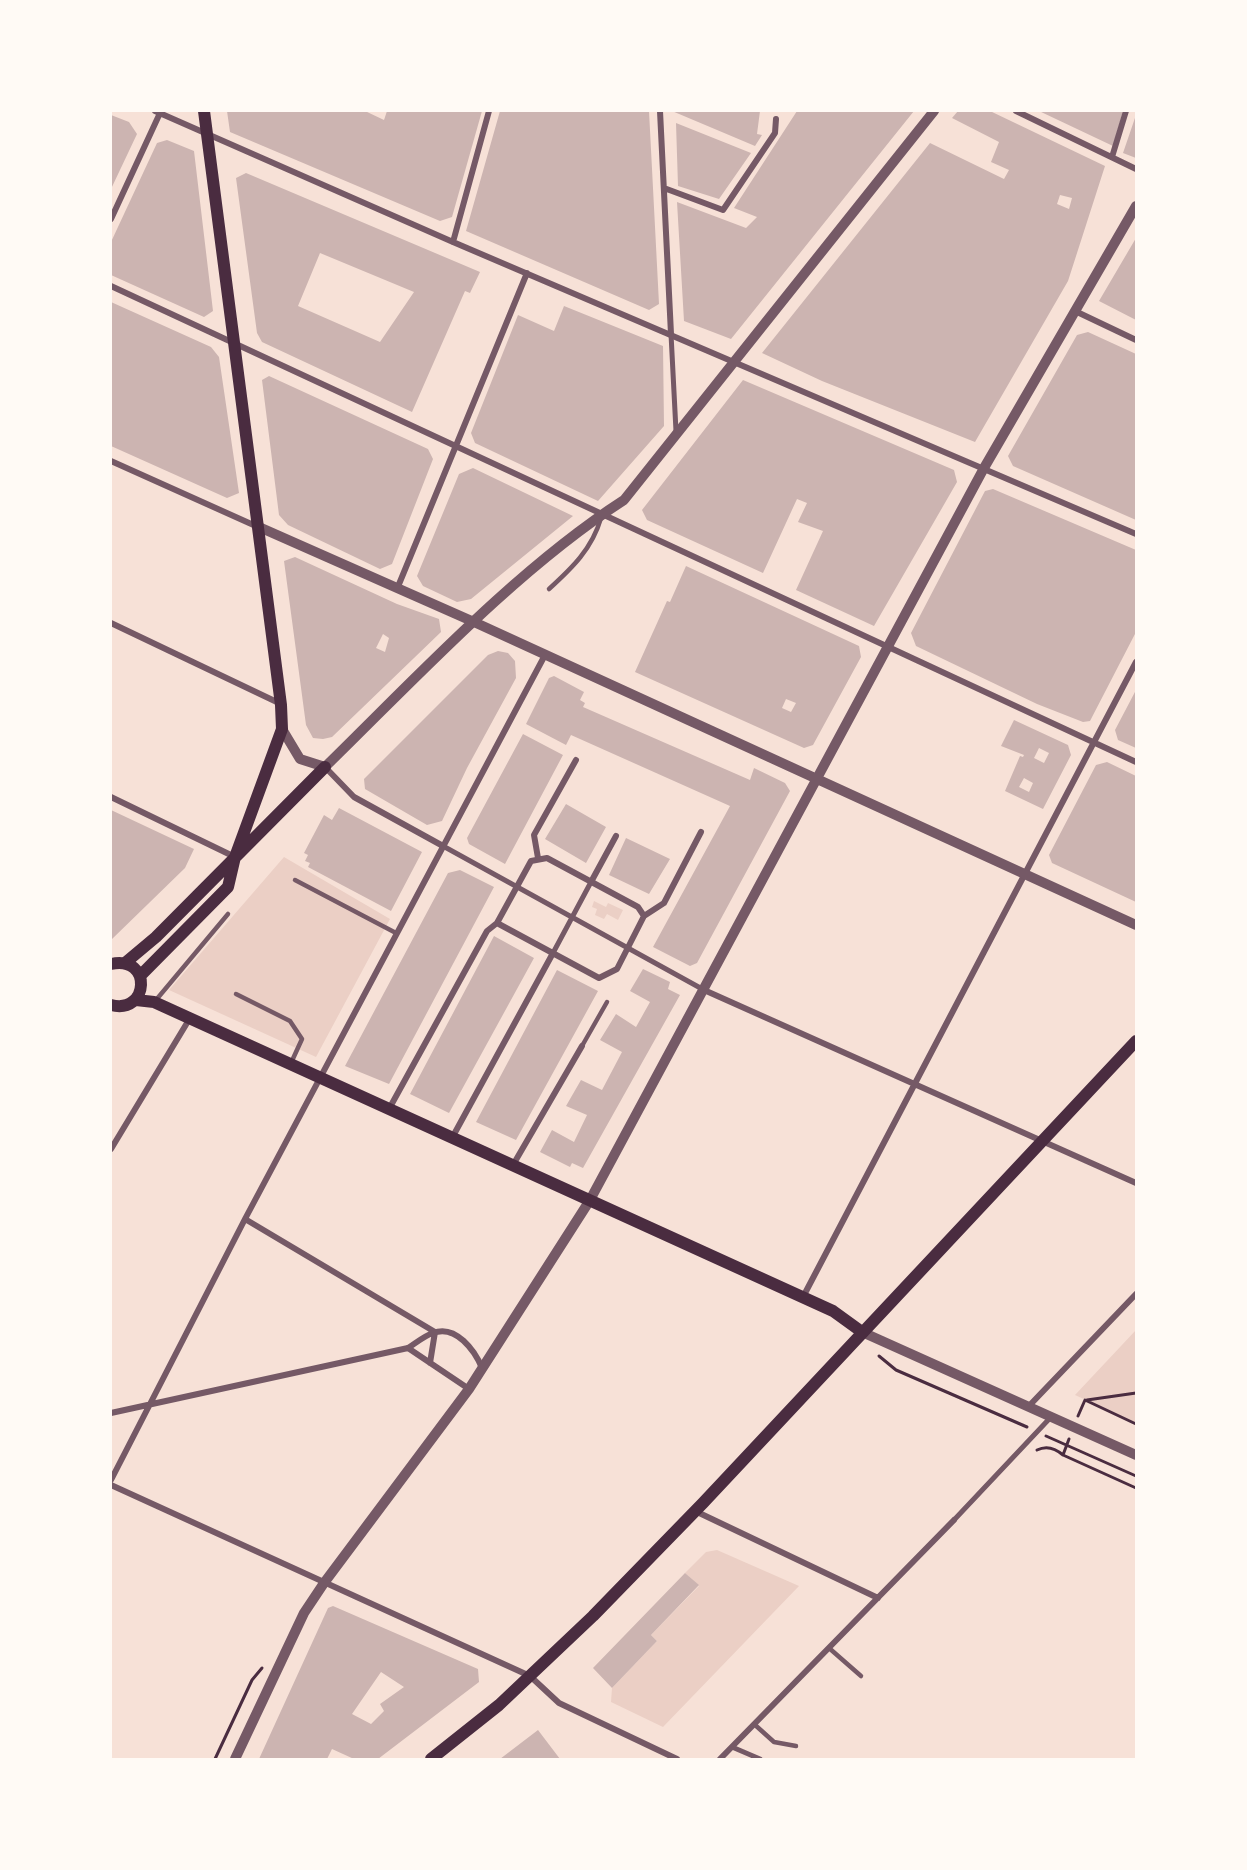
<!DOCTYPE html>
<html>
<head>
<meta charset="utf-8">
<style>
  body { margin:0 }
  #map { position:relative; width:1247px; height:1870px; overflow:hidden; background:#f7e1d7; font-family:"Public Sans",sans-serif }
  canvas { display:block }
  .frame { position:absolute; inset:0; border:112px solid #fffaf5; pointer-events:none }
</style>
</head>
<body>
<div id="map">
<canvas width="1247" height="1870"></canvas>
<div class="frame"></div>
</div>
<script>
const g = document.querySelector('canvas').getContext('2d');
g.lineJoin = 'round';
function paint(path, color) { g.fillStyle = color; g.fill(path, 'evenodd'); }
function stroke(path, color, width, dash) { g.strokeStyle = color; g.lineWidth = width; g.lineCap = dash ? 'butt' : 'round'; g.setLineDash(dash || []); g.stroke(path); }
paint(new Path2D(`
  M 284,857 L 390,919 L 316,1057 L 169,990 Z
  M 594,901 L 606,907 L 608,903 L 623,910 L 618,920 L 607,914 L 604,919 L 595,915 L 597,909 L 592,907 Z
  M 1136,1330 L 1136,1423 L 1075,1395 Z
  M 717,1550 L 799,1586 L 663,1727 L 611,1702 L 612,1688 L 657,1641 L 651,1635 L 699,1586 L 685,1573 L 706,1552 Z`), '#ebcfc5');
paint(new Path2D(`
  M 227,111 L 365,111 L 384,120 L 387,111 L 482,111 L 452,217 L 440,221 L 230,132 Z
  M 500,111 L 649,111 L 659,304 L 649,310 L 466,231 Z
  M 672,111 L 760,111 L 757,134 L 762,135 L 755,146 Z
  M 797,111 L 914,111 L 731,339 L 684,321 L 677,202 L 746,228 L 757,217 L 734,208 Z
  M 958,111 L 990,111 L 1105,166 L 1068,281 L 975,442 L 822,381 L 762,353 L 930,143 L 1004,179 L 1009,170 L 991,162 L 999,142 L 952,118 ZM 1060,195 L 1072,198 L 1069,209 L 1057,204 Z
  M 1039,111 L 1123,111 L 1113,146 Z
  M 111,115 L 129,122 L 137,134 L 111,189 Z
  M 1136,115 L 1136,158 L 1123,153 Z
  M 676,123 L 751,153 L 719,199 L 678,186 Z
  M 167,140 L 194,151 L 213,311 L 204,317 L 111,275 L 111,242 L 157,143 Z
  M 246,173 L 480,272 L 470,293 L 465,291 L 412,412 L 262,342 L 257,333 L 236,178 ZM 320,253 L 414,292 L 380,342 L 298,306 Z
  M 1136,238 L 1136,320 L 1099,301 Z
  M 111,302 L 211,347 L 219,357 L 239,493 L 227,498 L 111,446 Z
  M 564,306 L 663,346 L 664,426 L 598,501 L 475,443 L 471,433 L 518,315 L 554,331 Z
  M 1088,332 L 1136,354 L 1136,520 L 1013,466 L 1008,456 L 1077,335 Z
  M 269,376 L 428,449 L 433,459 L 392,564 L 380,569 L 288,525 L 279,515 L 262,380 Z
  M 743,380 L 954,470 L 957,482 L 874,626 L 796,590 L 823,531 L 798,522 L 807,503 L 797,499 L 763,573 L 647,520 L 642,510 Z
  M 473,468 L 573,516 L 471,599 L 457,602 L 423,586 L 417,576 L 459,474 Z
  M 993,489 L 1136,550 L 1136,632 L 1090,721 L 1083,722 L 1037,704 L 916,646 L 911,633 L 985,491 Z
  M 295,557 L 397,604 L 439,619 L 441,632 L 332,737 L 323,739 L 313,738 L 306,725 L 284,561 ZM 383,634 L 389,638 L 385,652 L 376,648 Z
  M 686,566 L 859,646 L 861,657 L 813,745 L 804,748 L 635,672 L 667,601 L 670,602 ZM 786,699 L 796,703 L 791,712 L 782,708 Z
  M 498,651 L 508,653 L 515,661 L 516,678 L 467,768 L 442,821 L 427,825 L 365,789 L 364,779 L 488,655 Z
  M 554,676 L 584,692 L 580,700 L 585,703 L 583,707 L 750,780 L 754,768 L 785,783 L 790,791 L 697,963 L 690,966 L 653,947 L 730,806 L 571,735 L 566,745 L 526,724 L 549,678 Z
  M 1136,690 L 1136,748 L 1118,740 L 1115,730 Z
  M 1014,720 L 1068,745 L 1071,755 L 1043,809 L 1005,791 L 1020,756 L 1023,757 L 1024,755 L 1001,746 ZM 1039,748 L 1049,753 L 1044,763 L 1034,758 ZM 1024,778 L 1033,783 L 1029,792 L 1019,787 Z
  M 523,734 L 563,755 L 505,864 L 469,844 L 467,838 Z
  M 1107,762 L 1136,776 L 1136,902 L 1052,863 L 1049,855 L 1096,765 Z
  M 566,804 L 606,827 L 586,863 L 545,839 Z
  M 339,808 L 422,852 L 391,911 L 308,867 L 310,863 L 305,861 L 308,855 L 304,853 L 324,815 L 332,820 Z
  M 111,810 L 194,849 L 185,868 L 111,940 Z
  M 626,838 L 670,859 L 649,894 L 609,875 Z
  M 460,870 L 494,887 L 389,1084 L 345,1066 L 448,873 Z
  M 494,936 L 534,958 L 449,1113 L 410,1094 Z
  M 643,969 L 670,982 L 668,989 L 680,995 L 583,1168 L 572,1163 L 570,1167 L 540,1152 L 552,1130 L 574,1142 L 587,1115 L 566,1106 L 581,1080 L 602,1090 L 622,1052 L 600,1040 L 616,1014 L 636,1027 L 650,1002 L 630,991 Z
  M 557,970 L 598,991 L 516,1140 L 476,1122 Z
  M 685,1573 L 699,1585 L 651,1635 L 657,1641 L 612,1688 L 593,1668 Z
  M 333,1606 L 478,1669 L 479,1682 L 378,1759 L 354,1759 L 332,1749 L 327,1759 L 259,1759 L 328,1608 ZM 381,1672 L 404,1687 L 380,1704 L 384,1711 L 371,1724 L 352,1714 Z
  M 538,1730 L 560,1759 L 500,1759 Z`), '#ccb4b1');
stroke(new Path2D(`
  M 879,1356 L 896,1370 L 1027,1427
  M 1087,1400 L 1136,1393
  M 1078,1416 L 1085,1400 L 1136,1424
  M 1046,1436 L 1136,1476
  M 1037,1450 C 1047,1445 1055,1448 1063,1455 L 1136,1488
  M 1063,1455 L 1069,1439
  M 215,1759 L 252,1680 L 262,1668`), '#4a2c40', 3);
stroke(new Path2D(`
  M 549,589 C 572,568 592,549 601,518
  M 295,880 L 396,933
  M 236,994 L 290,1021 L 302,1039 L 291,1063
  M 156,1000 L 228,914
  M 582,1046 L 607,1002
  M 829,1648 L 861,1676
  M 754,1724 L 774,1742 L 796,1746`), '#755966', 4.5);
stroke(new Path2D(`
  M 671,334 L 676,431
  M 443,846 L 704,990
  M 553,953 L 591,882
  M 954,1520 L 1051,1417
  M 732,1747 L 760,1759`), '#755966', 5);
stroke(new Path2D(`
  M 155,111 L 453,242 L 1136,534
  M 660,111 L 671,334
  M 1016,111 L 1136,169
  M 1112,157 L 1126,111
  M 664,188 L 723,210 L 775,133 L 776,119
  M 111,219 L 160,113
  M 453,242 L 489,111
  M 111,286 L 1136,762
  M 1075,311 L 1136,340
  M 111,461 L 258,527
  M 397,589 L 527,273
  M 111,623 L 281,704
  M 325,767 L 354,797 L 443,846
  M 111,797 L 235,857
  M 538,858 L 534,835 L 576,760
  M 591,882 L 616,836
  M 644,916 L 638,907 L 547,858 L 531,861 L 497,923 L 599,978 L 617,969 L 644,916 L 664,903 L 701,832
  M 704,990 L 1136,1183
  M 389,1109 L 487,931 L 497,923
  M 452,1138 L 553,953
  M 111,1149 L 190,1018
  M 513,1165 L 582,1046
  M 245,1219 L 435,1332 L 430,1363
  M 803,1297 L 1136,662
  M 408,1348 L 469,1389
  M 1028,1407 L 1136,1294
  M 111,1413 L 408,1348 C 416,1343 424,1336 433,1333 C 456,1324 475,1351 482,1368
  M 111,1480 L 245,1219 L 545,655
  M 111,1485 L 530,1676 L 559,1703 L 677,1759
  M 695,1511 L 878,1598
  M 720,1759 L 954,1520`), '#755966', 6);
stroke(new Path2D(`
  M 259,527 L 474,622 L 1136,925
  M 282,729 L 300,759 L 325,767 C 417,677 517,569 624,500 L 934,111
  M 862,1332 L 1136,1455
  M 235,1759 L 304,1613 L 324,1583 L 469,1389 L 590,1200 L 984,468 L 1136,206`), '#755966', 10);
stroke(new Path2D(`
  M 125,963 L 156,937 L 325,767
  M 111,964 C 153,955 149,1015 111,1005
  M 140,976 L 228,887 L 235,857 L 282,729 L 281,705 L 204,111
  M 136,1000 L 154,1002 L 833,1311 L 862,1332
  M 431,1759 L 499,1705 L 593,1616 L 703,1503 L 1136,1041`), '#4a2c40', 12);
</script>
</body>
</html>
